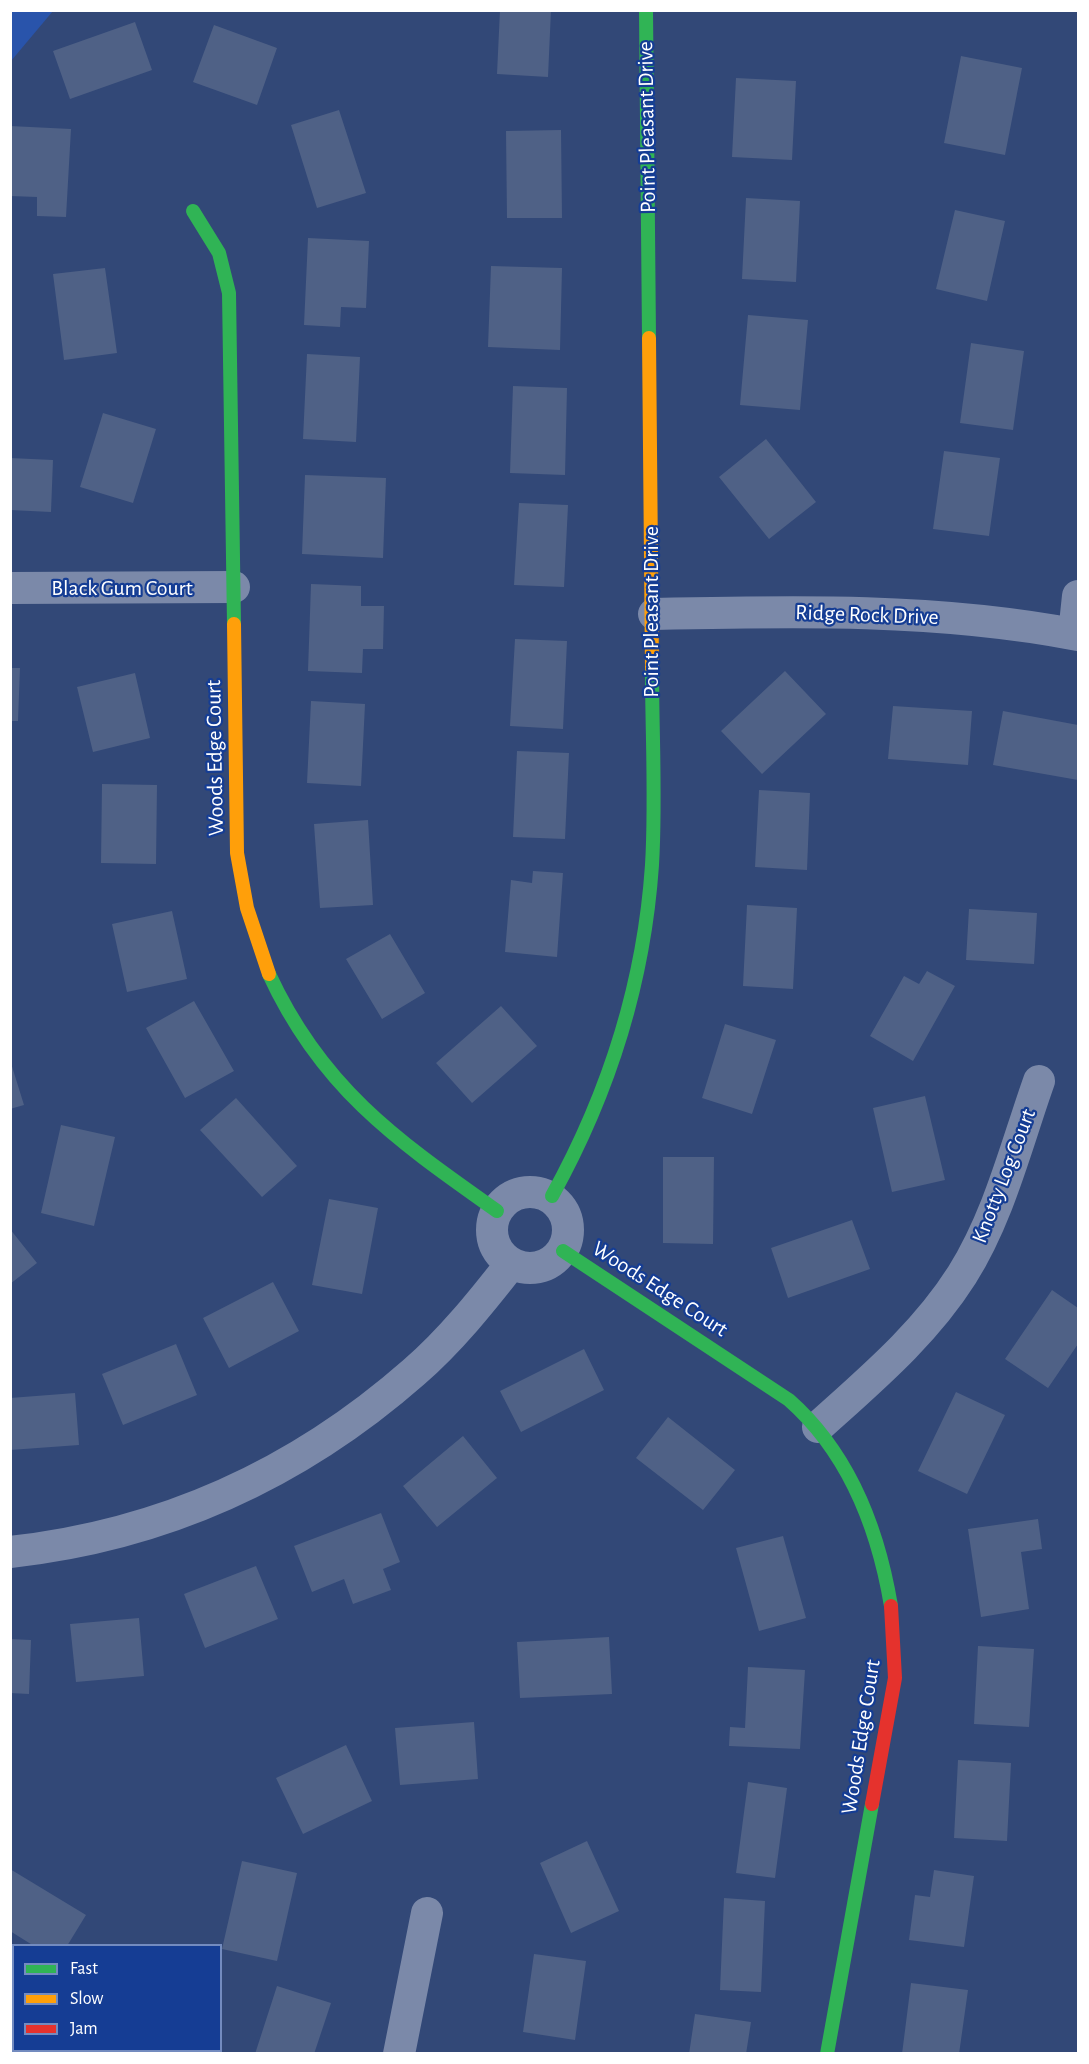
<!DOCTYPE html>
<html>
<head>
<meta charset="utf-8">
<style>
  body { margin:0 }
  #map { position:relative; width:1089px; height:2064px; overflow:hidden; background:#324877; font-family:"Alegreya Sans",sans-serif }
  canvas { display:block }
  .frame { position:absolute; inset:0; border:12px solid #fff; pointer-events:none }
  .legend { position:absolute; left:12px; top:1944px; width:210px; height:108px; box-sizing:border-box; background:#153d94; border:2px solid #738bbf; margin:0; padding:8px 10px; list-style:none; font-size:18px; color:#fff }
  .legend li { display:flex; align-items:center; gap:12px; height:30px }
  .legend b { width:30px; border:2px solid #738bbf }
</style>
</head>
<body>
<div id="map">
<canvas width="1089" height="2064"></canvas>
<div class="frame"></div>
<ul class="legend">
<li><b style="height:8px;background:#30b455"></b>Fast</li>
<li><b style="height:8px;background:#ff9f0a"></b>Slow</li>
<li><b style="height:8px;background:#e5322d"></b>Jam</li>
</ul>
</div>
<script>
const g = document.querySelector('canvas').getContext('2d');
g.lineJoin = 'round';
function paint(path, color) { g.fillStyle = color; g.fill(path, 'evenodd'); }
function stroke(path, color, width, dash) { g.strokeStyle = color; g.lineWidth = width; g.lineCap = dash ? 'butt' : 'round'; g.setLineDash(dash || []); g.stroke(path); }
function drawText(font, color, halo, rows, align = 'center') {
  g.font = font + ' "Alegreya Sans",sans-serif'; g.lineWidth = 4.5; g.setLineDash([]); g.textBaseline = 'middle'; g.strokeStyle = halo; g.fillStyle = color; for (const [text, x, y, turn = 0] of rows) {
    g.save(); g.translate(x, y); g.rotate((+turn || 0) * Math.PI / 180); g.textAlign = isNaN(turn) ? turn : align; if (halo) g.strokeText(text, 0, 0); g.fillText(text, 0, 0); g.restore();
  }
}
paint(new Path2D(`
  M 11,10 L 53,11 L 11,61 L 10,11 Z`), '#2954ab');
paint(new Path2D(`
  M 500,10 L 551,10 L 548,77 L 497,74 Z
  M 135,22 L 152,70 L 70,99 L 53,51 Z
  M 214,25 L 277,48 L 257,105 L 193,82 Z
  M 961,56 L 1022,68 L 1005,155 L 944,143 Z
  M 736,78 L 796,81 L 792,160 L 732,157 Z
  M 339,110 L 366,193 L 317,208 L 291,125 Z
  M 10,126 L 71,129 L 66,217 L 37,216 L 37,197 L 10,196 Z
  M 561,130 L 562,218 L 507,218 L 506,131 Z
  M 746,198 L 800,201 L 796,282 L 742,279 Z
  M 955,210 L 1005,221 L 987,301 L 936,289 Z
  M 308,238 L 369,241 L 366,308 L 341,307 L 340,327 L 304,325 Z
  M 491,266 L 562,268 L 560,350 L 488,347 Z
  M 105,268 L 117,353 L 64,360 L 53,274 Z
  M 748,315 L 808,320 L 800,410 L 740,405 Z
  M 971,343 L 1024,351 L 1013,430 L 960,423 Z
  M 307,354 L 360,357 L 356,442 L 303,439 Z
  M 513,386 L 567,388 L 565,475 L 510,473 Z
  M 103,413 L 156,429 L 133,503 L 80,487 Z
  M 766,439 L 816,502 L 769,539 L 719,477 Z
  M 944,451 L 1000,458 L 989,536 L 933,529 Z
  M 10,458 L 53,460 L 51,512 L 10,510 Z
  M 305,475 L 386,478 L 383,558 L 302,554 Z
  M 519,503 L 568,505 L 564,587 L 514,585 Z
  M 311,584 L 361,586 L 361,606 L 384,606 L 383,649 L 363,649 L 362,673 L 308,671 Z
  M 515,639 L 567,641 L 563,729 L 510,726 Z
  M 10,668 L 20,668 L 18,721 L 10,721 Z
  M 785,671 L 826,714 L 762,774 L 721,731 Z
  M 135,673 L 150,738 L 93,752 L 77,687 Z
  M 311,701 L 365,704 L 361,786 L 307,783 Z
  M 893,706 L 972,711 L 968,765 L 888,759 Z
  M 1003,711 L 1078,725 L 1078,780 L 993,765 Z
  M 517,751 L 569,753 L 565,839 L 513,837 Z
  M 102,784 L 157,785 L 156,864 L 101,863 Z
  M 759,790 L 810,793 L 807,870 L 755,867 Z
  M 368,820 L 373,905 L 320,908 L 314,824 Z
  M 533,871 L 563,873 L 557,957 L 505,952 L 511,880 L 532,883 Z
  M 747,905 L 797,908 L 793,989 L 743,986 Z
  M 969,909 L 1037,913 L 1034,964 L 966,960 Z
  M 172,911 L 187,979 L 127,992 L 112,924 Z
  M 390,934 L 425,993 L 382,1019 L 346,959 Z
  M 927,971 L 955,986 L 913,1061 L 870,1036 L 904,976 L 919,984 Z
  M 194,1001 L 234,1071 L 185,1098 L 146,1028 Z
  M 501,1006 L 537,1046 L 472,1103 L 436,1063 Z
  M 725,1024 L 776,1040 L 752,1114 L 702,1098 Z
  M 10,1060 L 24,1105 L 10,1109 Z
  M 925,1096 L 945,1180 L 892,1192 L 873,1108 Z
  M 236,1098 L 297,1166 L 262,1197 L 200,1130 Z
  M 61,1125 L 115,1137 L 94,1226 L 41,1213 Z
  M 663,1157 L 714,1157 L 713,1244 L 663,1243 Z
  M 329,1199 L 378,1208 L 362,1294 L 312,1285 Z
  M 852,1220 L 870,1269 L 788,1298 L 771,1248 Z
  M 10,1229 L 37,1263 L 10,1284 Z
  M 273,1282 L 299,1331 L 229,1368 L 203,1318 Z
  M 1052,1290 L 1078,1308 L 1078,1344 L 1048,1388 L 1005,1359 Z
  M 176,1344 L 197,1395 L 123,1425 L 102,1374 Z
  M 584,1349 L 604,1390 L 521,1432 L 500,1391 Z
  M 956,1392 L 1005,1415 L 967,1494 L 918,1471 Z
  M 75,1393 L 79,1445 L 10,1450 L 10,1398 Z
  M 668,1417 L 735,1470 L 703,1510 L 636,1458 Z
  M 463,1436 L 497,1478 L 437,1527 L 403,1486 Z
  M 381,1513 L 400,1562 L 383,1569 L 391,1590 L 353,1604 L 344,1579 L 312,1592 L 294,1546 Z
  M 1038,1519 L 1042,1549 L 1021,1552 L 1029,1609 L 981,1617 L 968,1529 Z
  M 783,1536 L 806,1618 L 759,1631 L 736,1548 Z
  M 256,1566 L 278,1619 L 205,1648 L 184,1594 Z
  M 139,1618 L 144,1676 L 76,1682 L 70,1624 Z
  M 609,1637 L 612,1694 L 520,1698 L 517,1642 Z
  M 10,1639 L 31,1640 L 29,1694 L 10,1693 Z
  M 978,1646 L 1034,1649 L 1029,1727 L 974,1724 Z
  M 748,1667 L 805,1670 L 800,1749 L 729,1746 L 730,1727 L 745,1728 Z
  M 474,1722 L 478,1779 L 400,1785 L 395,1728 Z
  M 346,1745 L 372,1801 L 303,1834 L 276,1778 Z
  M 958,1760 L 1011,1763 L 1007,1841 L 954,1838 Z
  M 748,1782 L 787,1788 L 775,1878 L 736,1873 Z
  M 587,1841 L 619,1911 L 571,1933 L 540,1863 Z
  M 242,1861 L 297,1873 L 277,1961 L 222,1949 Z
  M 10,1869 L 86,1915 L 67,1946 L 34,1946 L 10,1931 Z
  M 934,1870 L 974,1876 L 964,1947 L 909,1940 L 915,1895 L 930,1897 Z
  M 724,1898 L 765,1901 L 761,1992 L 720,1990 Z
  M 534,1954 L 586,1961 L 575,2040 L 523,2032 Z
  M 911,1983 L 968,1990 L 959,2054 L 902,2054 Z
  M 277,1986 L 331,2003 L 314,2054 L 255,2054 Z
  M 695,2014 L 751,2022 L 746,2054 L 689,2054 Z
  M 95,2050 L 147,2050 L 146,2054 L 95,2054 Z`), '#4f6186');
stroke(new Path2D(`
  M 10,588 L 234,587
  M 654,614 C 796,611 938,608 1078,635
  M 1074,634 L 1078,596
  M492 1230a38 38 0 1 1 76 0a38 38 0 1 1-76 0Z
  M 818,1427 C 870,1380 924,1335 962,1275 C 999,1216 1016,1146 1039,1081
  M 10,1552 C 165,1535 298,1474 414,1372 C 450,1341 482,1301 511,1264
  M 399,2054 L 427,1913`), '#7b89a9', 32);
stroke(new Path2D(`
  M 646,10 L 649,338
  M 193,211 L 219,253 L 229,293 L 234,624
  M 269,974 C 322,1089 398,1141 497,1211
  M 552,1196 C 609,1093 644,983 652,865 C 656,800 652,734 652,669
  M 563,1251 L 789,1400 C 849,1453 878,1528 891,1606
  M 827,2054 L 872,1804`), '#30b455', 14);
stroke(new Path2D(`
  M 649,338 L 652,669
  M 234,624 L 237,853 L 247,908 L 269,974`), '#ff9f0a', 14);
stroke(new Path2D(`
  M 872,1804 L 895,1678 L 891,1606`), '#e5322d', 14);
drawText('22px', '#fff', '#153d94', [
  ["Point Pleasant Drive",647,127,-91],
  ["Black Gum Court",122,588],
  ["Point Pleasant Drive",651,612,-90],
  ["Ridge Rock Drive",867,615,2],
  ["Woods Edge Court",215,758,-91],
  ["Knotty Log Court",1004,1176,-69],
  ["Woods Edge Court",660,1289,33],
  ["Woods Edge Court",861,1737,-81]
]);
</script>
</body>
</html>
